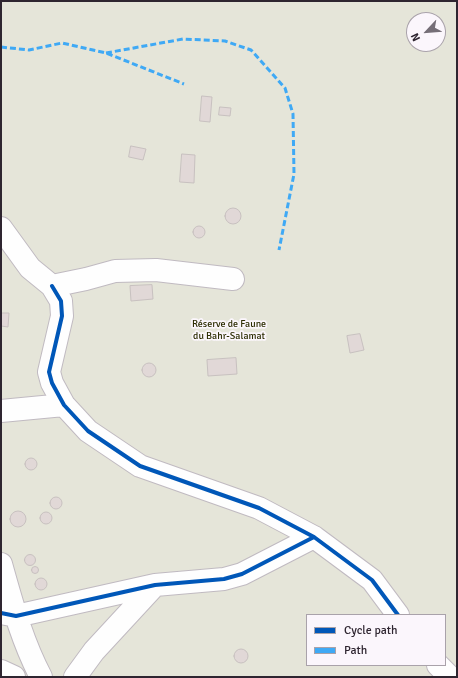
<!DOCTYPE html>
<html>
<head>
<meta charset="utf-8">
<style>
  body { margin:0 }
  #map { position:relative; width:458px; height:678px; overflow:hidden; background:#faf7fb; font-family:Signika,sans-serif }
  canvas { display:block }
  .frame { position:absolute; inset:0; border:2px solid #2e2530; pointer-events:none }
  .legend { position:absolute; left:306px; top:614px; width:140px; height:52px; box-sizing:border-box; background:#fbf6fc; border:1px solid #a9a2aa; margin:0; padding:5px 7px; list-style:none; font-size:12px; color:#2e2530 }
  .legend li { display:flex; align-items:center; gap:8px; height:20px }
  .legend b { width:20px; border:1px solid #a9a2aa }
  .north { position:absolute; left:406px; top:12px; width:40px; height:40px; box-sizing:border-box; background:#fbf6fc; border:1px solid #a9a2aa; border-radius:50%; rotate:244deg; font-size:11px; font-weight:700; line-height:16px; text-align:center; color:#2e2530 }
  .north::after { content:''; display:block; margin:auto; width:14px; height:18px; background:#756e77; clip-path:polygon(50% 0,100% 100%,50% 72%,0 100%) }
</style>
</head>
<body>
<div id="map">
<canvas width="458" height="678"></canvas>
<div class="frame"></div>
<ul class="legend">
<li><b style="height:5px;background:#0057b8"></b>Cycle path</li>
<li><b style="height:5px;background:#3fa9f5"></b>Path</li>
</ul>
<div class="north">N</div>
</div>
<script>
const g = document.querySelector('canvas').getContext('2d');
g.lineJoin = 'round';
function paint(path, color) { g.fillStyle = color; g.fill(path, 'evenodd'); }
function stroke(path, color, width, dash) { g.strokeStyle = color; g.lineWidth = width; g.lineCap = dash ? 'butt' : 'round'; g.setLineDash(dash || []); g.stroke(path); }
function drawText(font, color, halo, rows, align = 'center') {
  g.font = font + ' Signika,sans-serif'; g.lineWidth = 3.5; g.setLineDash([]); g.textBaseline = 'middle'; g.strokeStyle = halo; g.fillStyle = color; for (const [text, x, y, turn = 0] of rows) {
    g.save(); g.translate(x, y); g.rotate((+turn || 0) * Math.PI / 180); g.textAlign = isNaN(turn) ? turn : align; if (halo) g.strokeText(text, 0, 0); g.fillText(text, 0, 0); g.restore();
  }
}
paint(new Path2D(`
  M 1,1 L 457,1 L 457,677 L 1,677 ZM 414,20 L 438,20 L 438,44 L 414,44 ZM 307,615 L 445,615 L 445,665 L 307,665 Z`), '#e5e5d9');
const building = new Path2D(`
  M 202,96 L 212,97 L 210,122 L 200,121 Z
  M 220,107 L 231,108 L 230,116 L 219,115 Z
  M 131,146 L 146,149 L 143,160 L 129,157 Z
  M 182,154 L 195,155 L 194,183 L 180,182 Z
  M225 216a8 8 0 1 1 16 0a8 8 0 1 1-16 0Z
  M193 232a6 6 0 1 1 12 0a6 6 0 1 1-12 0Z
  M 152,285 L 153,299 L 131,301 L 130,286 Z
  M 1,313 L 9,313 L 8,327 L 1,326 Z
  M 360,334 L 364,350 L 350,353 L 347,336 Z
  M 236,358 L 237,374 L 208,376 L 207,360 Z
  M142 370a7 7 0 1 1 14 0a7 7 0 1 1-14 0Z
  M25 464a6 6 0 1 1 12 0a6 6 0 1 1-12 0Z
  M50 503a6 6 0 1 1 12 0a6 6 0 1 1-12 0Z
  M10 519a8 8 0 1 1 16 0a8 8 0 1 1-16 0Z
  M40 518a6 6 0 1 1 12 0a6 6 0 1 1-12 0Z
  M24.5 560a5.5 5.5 0 1 1 11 0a5.5 5.5 0 1 1-11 0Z
  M31.5 570a3.5 3.5 0 1 1 7 0a3.5 3.5 0 1 1-7 0Z
  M35 584a6 6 0 1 1 12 0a6 6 0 1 1-12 0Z
  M234 656a7 7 0 1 1 14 0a7 7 0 1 1-14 0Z`);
paint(building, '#e1d8d7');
stroke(building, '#c8c1c0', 1);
const minor = new Path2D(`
  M 1,228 L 30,268 L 52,286 L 86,279 L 115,271 L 156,270 L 233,279
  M 52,286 L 61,301 L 62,316 L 49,372 L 52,383 L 64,405 L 88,431 L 140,466 L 259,508 L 314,537 L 372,580 L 398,615
  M 1,411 L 64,405
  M 1,564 C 12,603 22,641 41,677
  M 1,613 L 16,616 L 155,585 L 224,579 L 242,574 L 314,537
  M 438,665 L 450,677
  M 1,671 L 14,677
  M 75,677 L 94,651 L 155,585`);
stroke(minor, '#c0bac1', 24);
stroke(minor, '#fefefe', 22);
stroke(new Path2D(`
  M 1,47 L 29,50 L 62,43 L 106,53 L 184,84
  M 106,53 L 183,39 L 225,41 L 251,50 L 285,88 L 293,114 L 294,174 L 279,250`), '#3fa9f5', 3, [6, 3]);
stroke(new Path2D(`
  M 52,286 L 61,301 L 62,316 L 49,372 L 52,383 L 64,405 L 88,431 L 140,466 L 259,508 L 314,537 L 372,580 L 398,615
  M 1,613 L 16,616 L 155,585 L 224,579 L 242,574 L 314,537`), '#0057b8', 4);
drawText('10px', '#2b2c00', '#fbf6fc', [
  ["Réserve de Faune",229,324],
  ["du Bahr-Salamat",229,336]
]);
</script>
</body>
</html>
